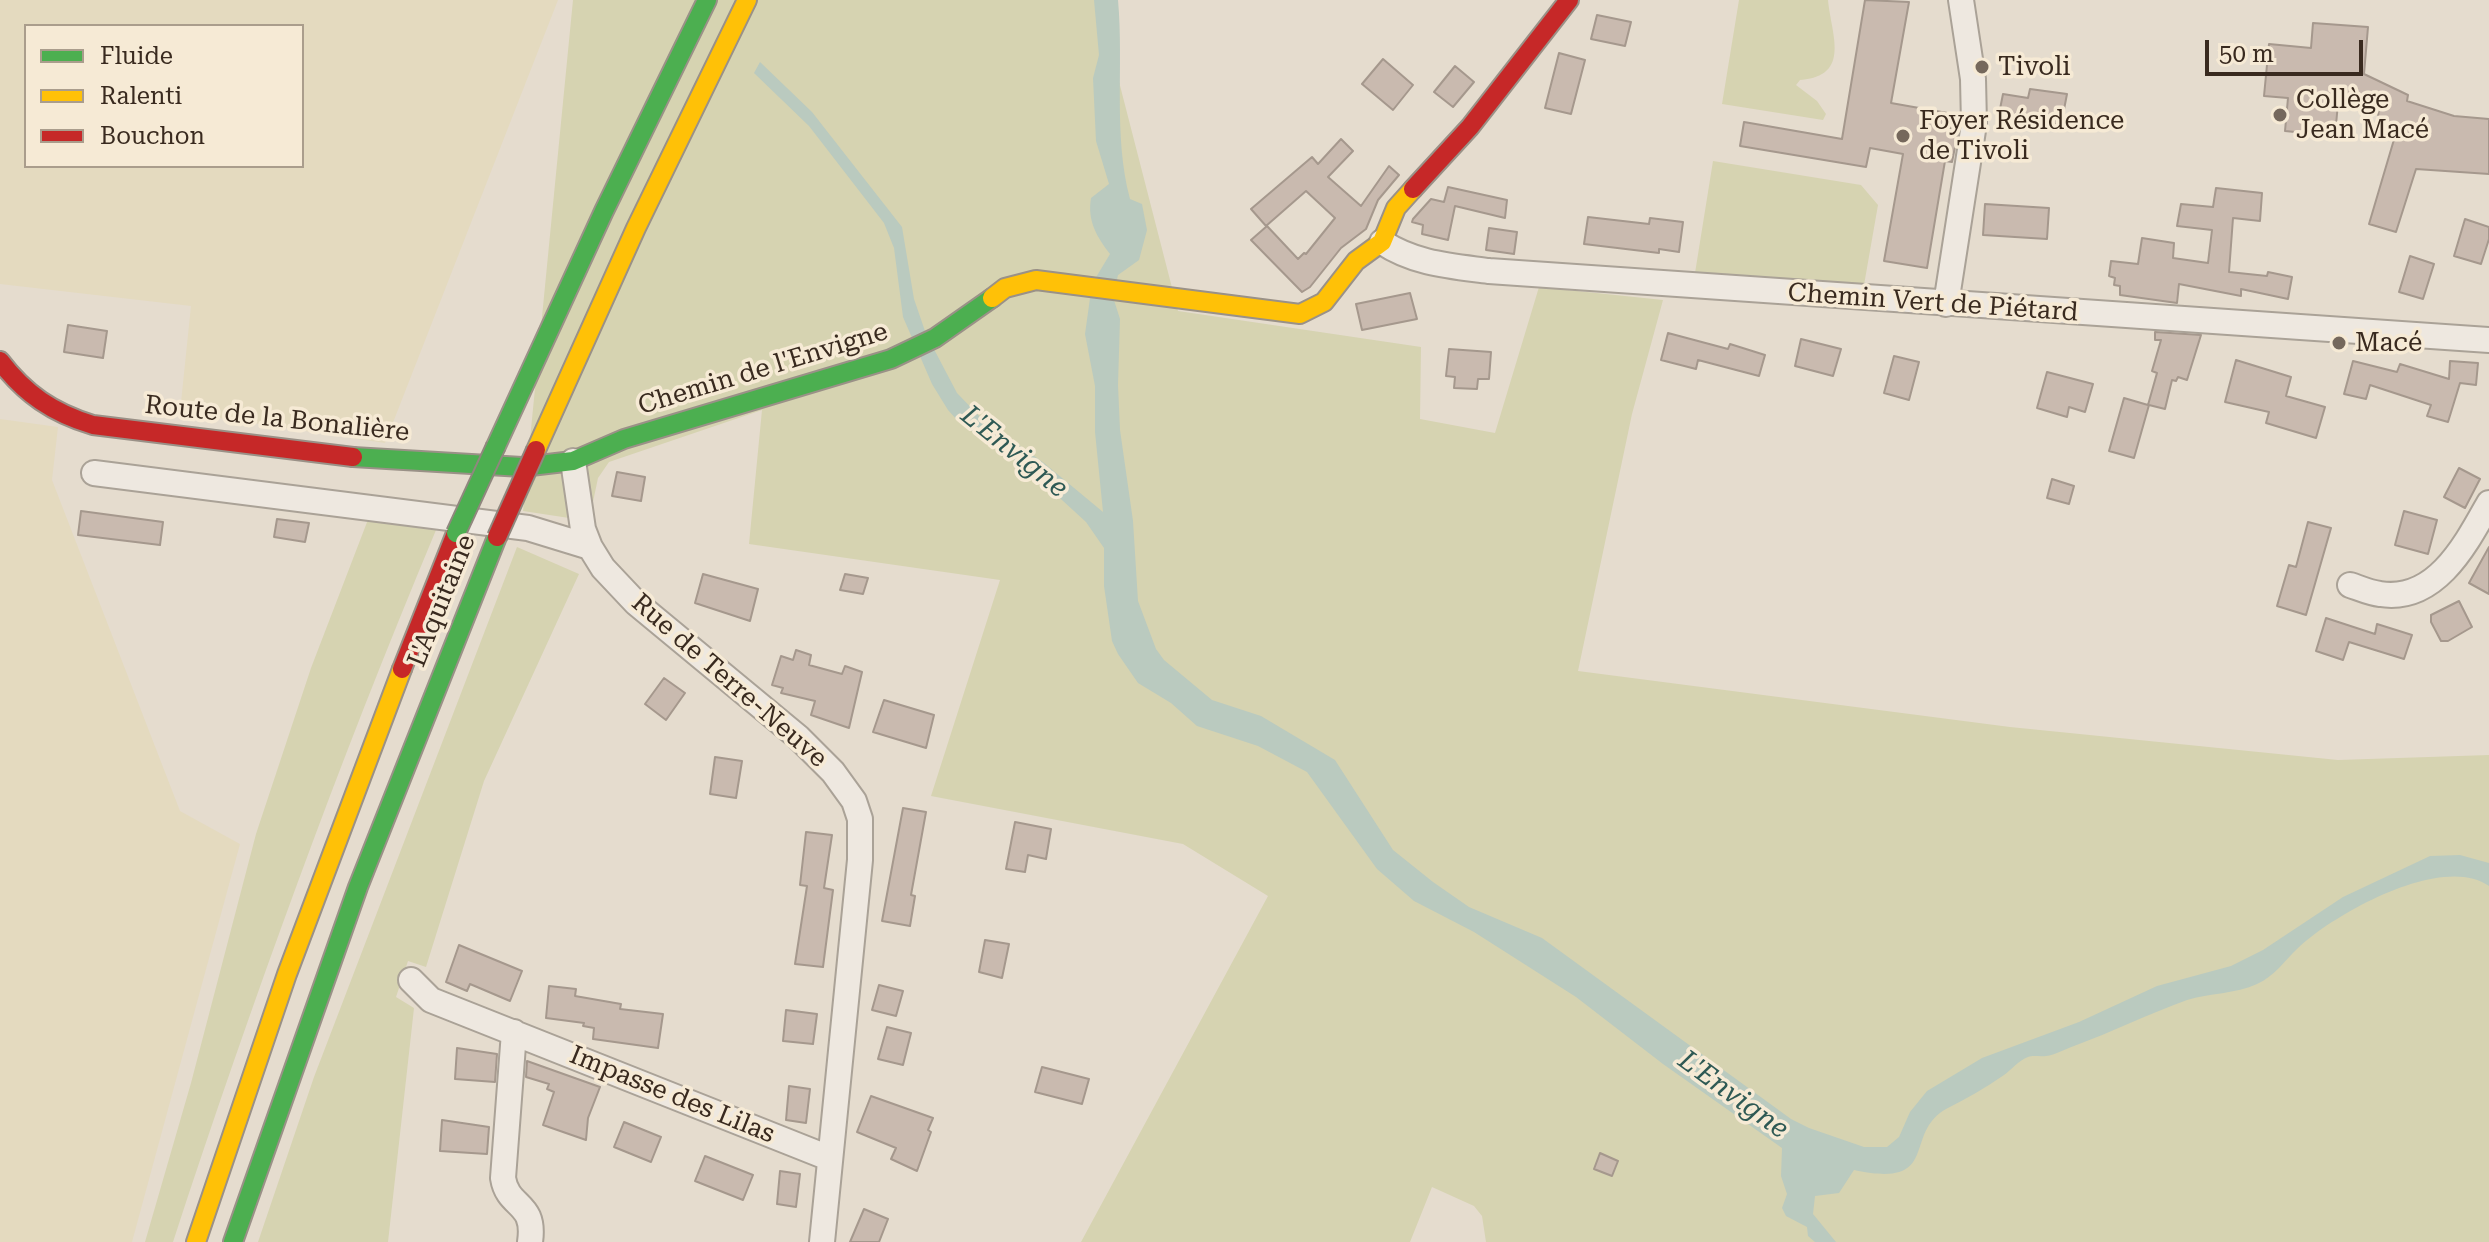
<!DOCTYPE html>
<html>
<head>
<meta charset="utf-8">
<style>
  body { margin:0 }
  #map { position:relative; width:2489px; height:1242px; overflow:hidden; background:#e5dcce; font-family:"Roboto Serif",serif }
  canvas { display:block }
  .legend { position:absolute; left:24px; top:24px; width:280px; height:144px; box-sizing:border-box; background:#f6ead5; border:2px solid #aa9d8c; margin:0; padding:10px 14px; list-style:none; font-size:24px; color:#392a1f }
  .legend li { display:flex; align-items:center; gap:16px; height:40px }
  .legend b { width:40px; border:2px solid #aa9d8c }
  .scale { position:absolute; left:2205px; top:40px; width:158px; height:36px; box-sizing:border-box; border:4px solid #392a1f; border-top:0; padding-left:10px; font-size:24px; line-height:28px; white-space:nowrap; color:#392a1f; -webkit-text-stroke:6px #f6ead5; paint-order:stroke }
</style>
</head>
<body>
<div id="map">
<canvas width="2489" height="1242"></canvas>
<ul class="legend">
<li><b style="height:10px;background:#4caf50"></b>Fluide</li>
<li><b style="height:10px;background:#ffc107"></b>Ralenti</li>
<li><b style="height:10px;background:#c62828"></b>Bouchon</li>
</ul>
<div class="scale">50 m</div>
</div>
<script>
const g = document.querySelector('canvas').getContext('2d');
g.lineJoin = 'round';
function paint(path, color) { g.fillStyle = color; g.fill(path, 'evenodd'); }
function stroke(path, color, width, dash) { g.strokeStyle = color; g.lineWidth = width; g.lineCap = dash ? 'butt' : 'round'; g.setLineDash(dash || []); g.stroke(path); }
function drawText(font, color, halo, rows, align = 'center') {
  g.font = font + ' "Roboto Serif",serif'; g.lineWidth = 7; g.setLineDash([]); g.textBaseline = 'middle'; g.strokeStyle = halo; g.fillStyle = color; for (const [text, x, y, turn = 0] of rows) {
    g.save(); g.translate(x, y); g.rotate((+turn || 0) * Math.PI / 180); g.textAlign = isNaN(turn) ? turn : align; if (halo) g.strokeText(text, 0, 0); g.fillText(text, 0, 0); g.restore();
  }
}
paint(new Path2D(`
  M 0,0 L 558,0 L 385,443 L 180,412 L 191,306 L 0,284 ZM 26,26 L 302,26 L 302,166 L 26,166 Z
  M 0,419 L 58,427 L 52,480 L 180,811 L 240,844 L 132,1242 L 0,1242 Z`), '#e4dabf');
paint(new Path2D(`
  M 573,0 L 1098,0 L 1178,311 L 1421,347 L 1420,419 L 1495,433 L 1539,287 L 1663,300 L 1632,414 L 1578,671 L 2010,727 L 2338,760 L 2489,755 L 2489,1242 L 1486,1242 L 1482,1216 L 1474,1206 L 1432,1187 L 1410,1242 L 1081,1242 L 1268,896 L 1183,844 L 931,796 L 1000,580 L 749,544 L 762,410 L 609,462 L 598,478 L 589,521 L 523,511 Z
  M 1739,0 L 1828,0 C 1831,34 1852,76 1800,80 L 1796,85 L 1817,101 L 1826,114 L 1823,120 L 1722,104 Z
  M 1713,161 L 1861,185 L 1878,205 L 1864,285 L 1695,273 Z
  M 369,517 L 436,530 C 338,764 252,1001 173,1242 L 145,1242 L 191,1083 L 256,834 L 311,668 Z
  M 517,547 L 579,574 L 484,781 L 426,967 L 408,961 L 396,997 L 414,1008 L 388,1242 L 258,1242 L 314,1077 Z`), '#d6d3b1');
paint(new Path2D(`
  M 1094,0 L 1118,0 C 1124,67 1113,134 1130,199 L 1142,204 L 1147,230 L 1139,260 L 1118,275 L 1113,297 L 1120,319 L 1118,385 L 1120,430 L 1133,521 L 1138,601 L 1156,649 L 1164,660 L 1212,700 L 1261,716 L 1335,760 L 1393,850 L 1433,882 L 1469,907 L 1542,938 L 1791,1119 L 1809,1128 L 1864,1147 L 1887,1147 L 1899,1137 L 1910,1112 L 1927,1091 L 1982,1058 L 2079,1022 L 2157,986 L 2231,966 L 2263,950 L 2343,897 L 2430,856 L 2460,855 L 2489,863 L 2489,886 C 2442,853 2334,914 2298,948 C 2284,961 2275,976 2257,984 C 2236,994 2209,993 2187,1000 C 2148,1014 2112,1032 2074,1046 C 2065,1049 2055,1055 2046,1056 C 2040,1057 2033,1055 2028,1057 C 2019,1060 2011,1070 2004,1075 C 1985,1088 1966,1099 1946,1109 C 1902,1134 1942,1189 1854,1170 L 1839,1193 L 1815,1196 L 1813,1214 L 1836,1242 L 1815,1242 L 1808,1236 L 1807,1227 L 1786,1216 L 1782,1208 L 1787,1194 L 1781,1176 L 1782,1148 L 1663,1064 L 1576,997 L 1474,932 L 1414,901 L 1377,869 L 1307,772 L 1258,746 L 1197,726 L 1171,703 L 1138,683 L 1118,654 L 1112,641 L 1104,586 L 1104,548 L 1086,522 L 1062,500 L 1022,466 L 958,421 L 948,410 L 932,384 L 903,317 L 894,248 L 884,223 L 809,126 L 754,73 L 760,62 L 812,112 L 902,227 L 914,299 L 926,334 L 957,393 L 983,420 L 1044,463 L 1103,512 L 1095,432 L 1095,386 L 1085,334 L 1092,284 L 1110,254 C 1097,237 1087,221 1091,198 L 1109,184 L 1096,141 L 1093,78 L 1099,55 Z`), '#bacabf');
const building = new Path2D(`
  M 1865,0 L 1909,2 L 1891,103 L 1953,114 L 1950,131 L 1958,132 L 1952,162 L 1945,161 L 1927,268 L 1884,261 L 1903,154 L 1870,148 L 1866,167 L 1740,146 L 1744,122 L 1842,139 Z
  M 1597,15 L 1631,22 L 1625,46 L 1591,39 Z
  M 2313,23 L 2368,27 L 2364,74 L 2408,95 L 2407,101 L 2454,116 L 2489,119 L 2489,174 L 2416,169 L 2396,232 L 2369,224 L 2398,126 L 2378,119 L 2379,106 L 2338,103 L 2335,136 L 2285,131 L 2288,98 L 2264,96 L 2269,44 L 2311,48 Z
  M 1559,53 L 1585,60 L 1571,114 L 1545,108 Z
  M 1383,59 L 1413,85 L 1393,110 L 1362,84 Z
  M 1455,66 L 1474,82 L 1453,107 L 1434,92 Z
  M 2030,89 L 2067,94 L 2061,125 L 2023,121 L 2022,128 L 1997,124 L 2003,94 L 2028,98 Z
  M 1341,139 L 1353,151 L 1328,177 L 1361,206 L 1389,166 L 1399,175 L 1378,200 L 1366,229 L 1341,248 L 1310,287 L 1302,292 L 1251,240 L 1267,226 L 1298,259 L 1304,253 L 1306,254 L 1335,218 L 1306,191 L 1266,226 L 1251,209 L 1312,157 L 1318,164 Z
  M 1448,187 L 1507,200 L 1505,218 L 1455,206 L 1448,240 L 1422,234 L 1423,225 L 1412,222 L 1413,219 L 1431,199 L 1444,202 Z
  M 2216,188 L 2262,193 L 2260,221 L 2233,218 L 2229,272 L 2267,276 L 2268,272 L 2292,277 L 2288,299 L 2241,289 L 2241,296 L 2179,284 L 2177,303 L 2120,295 L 2120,286 L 2114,285 L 2115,278 L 2109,276 L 2111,261 L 2138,264 L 2142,238 L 2174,243 L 2173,258 L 2208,263 L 2212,230 L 2177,226 L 2181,204 L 2213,207 Z
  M 1985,204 L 2049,208 L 2047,239 L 1983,235 Z
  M 1588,217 L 1649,224 L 1650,218 L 1683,222 L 1679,252 L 1659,249 L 1659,253 L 1584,244 Z
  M 2465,219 L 2489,227 L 2489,239 L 2481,264 L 2454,256 Z
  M 1489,228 L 1517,232 L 1514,254 L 1486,250 Z
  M 2410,256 L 2434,264 L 2423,299 L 2399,292 Z
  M 1410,293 L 1417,319 L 1362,330 L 1356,304 Z
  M 68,325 L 107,331 L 103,358 L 64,352 Z
  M 2155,332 L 2201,335 L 2187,380 L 2178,377 L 2176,381 L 2172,380 L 2165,409 L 2149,405 L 2134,458 L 2109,451 L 2124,398 L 2148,405 L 2157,373 L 2152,371 L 2161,340 L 2155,340 Z
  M 1668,333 L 1728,349 L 1730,344 L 1765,355 L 1759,376 L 1698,360 L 1696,369 L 1661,360 Z
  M 1801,339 L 1841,349 L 1833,376 L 1795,366 Z
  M 1449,349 L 1491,352 L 1489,379 L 1478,379 L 1477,389 L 1454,388 L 1455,377 L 1446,376 Z
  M 1894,356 L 1919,362 L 1909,400 L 1884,393 Z
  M 2236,360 L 2291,377 L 2286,396 L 2325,407 L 2316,438 L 2266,423 L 2269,412 L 2225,402 Z
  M 2353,361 L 2397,372 L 2400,364 L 2449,379 L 2450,361 L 2478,363 L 2476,385 L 2460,383 L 2448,422 L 2427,416 L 2431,405 L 2370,385 L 2366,399 L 2344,394 Z
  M 2047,372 L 2093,384 L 2085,412 L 2069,407 L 2067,417 L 2037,408 Z
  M 2459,468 L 2480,479 L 2465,508 L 2444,497 Z
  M 617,472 L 645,477 L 641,501 L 612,496 Z
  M 2052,479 L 2074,486 L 2069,504 L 2047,498 Z
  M 81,511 L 163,522 L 160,545 L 78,535 Z
  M 2404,511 L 2437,520 L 2428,554 L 2395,545 Z
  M 277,519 L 309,523 L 305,542 L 274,537 Z
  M 2308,522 L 2331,528 L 2306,615 L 2277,606 L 2289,565 L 2296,567 Z
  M 2489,547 L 2489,594 L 2469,583 Z
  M 703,574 L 758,589 L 750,621 L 695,603 Z
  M 845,574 L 868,578 L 863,594 L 840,590 Z
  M 2459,601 L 2472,627 L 2448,641 L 2441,641 L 2431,622 L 2431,615 Z
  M 2326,618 L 2375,634 L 2377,624 L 2412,635 L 2404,659 L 2349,642 L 2343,660 L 2316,651 Z
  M 796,650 L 811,655 L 809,665 L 842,674 L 845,666 L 862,672 L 849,728 L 811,715 L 815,701 L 781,693 L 783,688 L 772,685 L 781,656 L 793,660 Z
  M 664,678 L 685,693 L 666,720 L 645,704 Z
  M 884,700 L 934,715 L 926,748 L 873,732 Z
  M 715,757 L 742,761 L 736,798 L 710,794 Z
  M 903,808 L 926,812 L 911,895 L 915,896 L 910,926 L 882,921 Z
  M 1015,822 L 1051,829 L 1046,859 L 1028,855 L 1025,872 L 1006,869 Z
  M 806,832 L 832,835 L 824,888 L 833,890 L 823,967 L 795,964 L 807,886 L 800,885 Z
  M 985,940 L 1009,944 L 1002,978 L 979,972 Z
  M 459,945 L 522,971 L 510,1001 L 470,984 L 467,991 L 446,982 Z
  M 879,985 L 903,991 L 896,1016 L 872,1010 Z
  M 549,986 L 576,989 L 575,996 L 621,1004 L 620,1009 L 663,1014 L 658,1048 L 593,1039 L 594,1028 L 583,1026 L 584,1023 L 546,1018 Z
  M 786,1010 L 817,1014 L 813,1044 L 783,1041 Z
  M 887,1027 L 911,1033 L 903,1065 L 878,1059 Z
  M 457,1048 L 497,1054 L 495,1082 L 455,1079 Z
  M 527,1061 L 600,1087 L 588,1118 L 586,1140 L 543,1125 L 554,1092 L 547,1089 L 549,1084 L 526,1077 Z
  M 1042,1067 L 1089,1079 L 1082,1104 L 1035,1092 Z
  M 789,1086 L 810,1089 L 806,1123 L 786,1120 Z
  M 871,1096 L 933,1118 L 928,1130 L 931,1132 L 917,1171 L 891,1159 L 896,1148 L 857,1132 Z
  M 442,1120 L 489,1127 L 487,1154 L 440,1151 Z
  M 624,1122 L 661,1137 L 651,1162 L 614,1147 Z
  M 1600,1153 L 1618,1161 L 1612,1176 L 1594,1169 Z
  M 705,1156 L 753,1175 L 743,1200 L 695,1181 Z
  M 780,1171 L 800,1174 L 796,1207 L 777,1204 Z
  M 864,1209 L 888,1219 L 879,1242 L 850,1242 Z`);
paint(building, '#c9baaf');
stroke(building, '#a5988d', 2);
const street = new Path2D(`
  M 1382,242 C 1415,264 1451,266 1489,271 L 2489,340
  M 1946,304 L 1974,124 L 1973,79 L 1961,0
  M 573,461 L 583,529 L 590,547 L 603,568 L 636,603 L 798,737 L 833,772 L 854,801 L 860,819 L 860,860 L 822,1242
  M 94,473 L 528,528 L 590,547
  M 2350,585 C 2359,588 2370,593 2380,594 C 2436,603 2466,544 2489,503
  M 411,980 L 431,1000 L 829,1158
  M 514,1032 L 503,1178 C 508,1209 536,1201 530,1242`);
const fast = new Path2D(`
  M 496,446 L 604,211 L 707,0
  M 353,457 L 522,467 L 573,461 L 624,439 L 891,359 L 935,338 L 992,298
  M 233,1242 L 358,887 L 497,537`);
const slow = new Path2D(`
  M 992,298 L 1005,288 L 1036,280 L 1300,314 L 1324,302 L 1356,261 L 1382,242 L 1396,208 L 1413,189
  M 536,450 L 636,228 L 747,0
  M 196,1242 L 287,974 L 402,669`);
const jam = new Path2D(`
  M 1413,189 L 1470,127 L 1569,0
  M 0,361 C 25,394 53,413 93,425 L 353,457
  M 402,669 L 456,533`);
stroke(street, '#aaa297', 28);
stroke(fast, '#9a9187', 22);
stroke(slow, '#9a9187', 22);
stroke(jam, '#9a9187', 22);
stroke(street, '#eee8e0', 24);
stroke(fast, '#4caf50', 18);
stroke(slow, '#ffc107', 18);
stroke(jam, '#c62828', 18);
const fastBridge = new Path2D(`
  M 456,533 L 496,446`);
const jamBridge = new Path2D(`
  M 497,537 L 536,450`);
stroke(fastBridge, '#90877e', 22, []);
stroke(jamBridge, '#90877e', 22, []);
stroke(fastBridge, '#4caf50', 18);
stroke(jamBridge, '#c62828', 18);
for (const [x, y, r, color] of [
  [1982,67,8,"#75685c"],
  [2280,115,8,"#75685c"],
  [1903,136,8,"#75685c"],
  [2339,343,8,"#75685c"]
]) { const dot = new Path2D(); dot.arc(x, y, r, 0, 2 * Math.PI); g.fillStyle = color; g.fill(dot); stroke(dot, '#f6ead5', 3); }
drawText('26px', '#392a1f', '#f6ead5', [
  ["Tivoli",1998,67],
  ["Collège",2296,100],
  ["Jean Macé",2296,130],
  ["Foyer Résidence",1919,121],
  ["de Tivoli",1919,151],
  ["Macé",2355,343]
], 'left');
drawText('26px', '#392a1f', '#f6ead5', [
  ["Chemin Vert de Piétard",1933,303,4],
  ["Chemin de l'Envigne",763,369,-17],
  ["Route de la Bonalière",277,419,6],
  ["L'Aquitaine",442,601,-68],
  ["Rue de Terre-Neuve",729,681,41],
  ["Impasse des Lilas",672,1095,22]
]);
drawText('italic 28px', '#2e5954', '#f6ead5', [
  ["L'Envigne",1014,452,39],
  ["L'Envigne",1733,1095,36]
]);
</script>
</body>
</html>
